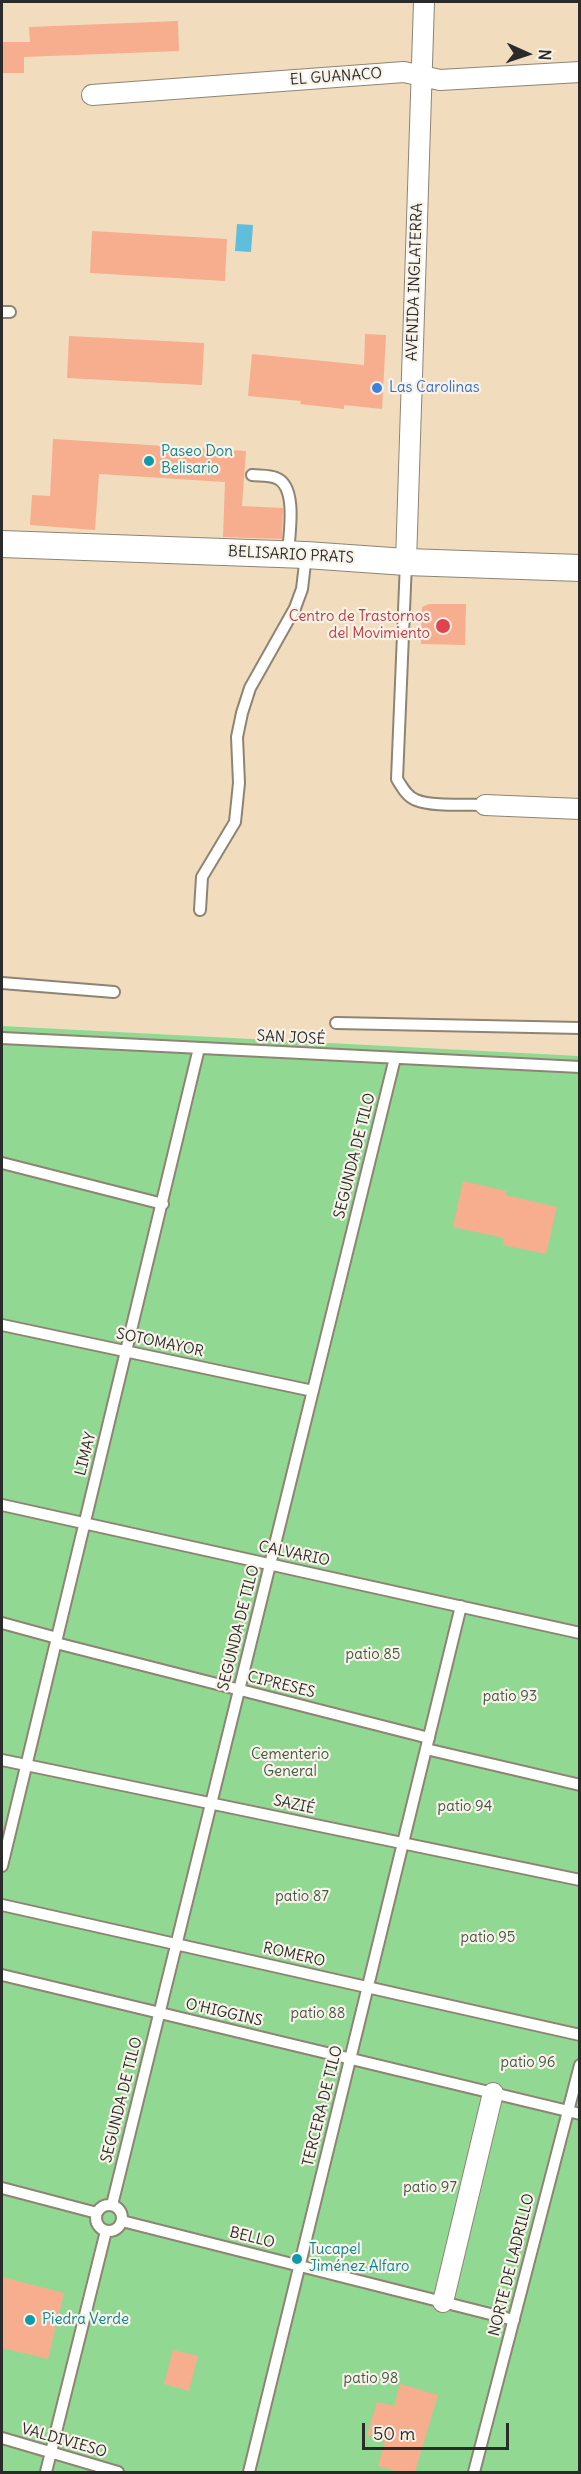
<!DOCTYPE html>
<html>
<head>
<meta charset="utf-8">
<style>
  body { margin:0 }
  #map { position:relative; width:581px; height:2474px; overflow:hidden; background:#f2dcbe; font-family:Delius,sans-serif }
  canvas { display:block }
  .frame { position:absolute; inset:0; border:3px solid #2b2b2b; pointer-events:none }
  .north { position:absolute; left:497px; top:24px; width:60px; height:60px; -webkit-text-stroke:4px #f7f3e8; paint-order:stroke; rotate:93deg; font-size:16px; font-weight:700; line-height:24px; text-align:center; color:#2b2b2b }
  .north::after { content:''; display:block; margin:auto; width:21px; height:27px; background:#2b2b2b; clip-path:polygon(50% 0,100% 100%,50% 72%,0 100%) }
  .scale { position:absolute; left:362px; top:2423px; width:147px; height:27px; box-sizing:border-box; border:3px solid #2b2b2b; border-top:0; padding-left:8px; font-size:18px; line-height:21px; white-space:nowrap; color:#2b2b2b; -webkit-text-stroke:4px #f7f3e8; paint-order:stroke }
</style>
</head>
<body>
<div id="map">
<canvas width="581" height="2474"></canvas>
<div class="frame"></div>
<div class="north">N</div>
<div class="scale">50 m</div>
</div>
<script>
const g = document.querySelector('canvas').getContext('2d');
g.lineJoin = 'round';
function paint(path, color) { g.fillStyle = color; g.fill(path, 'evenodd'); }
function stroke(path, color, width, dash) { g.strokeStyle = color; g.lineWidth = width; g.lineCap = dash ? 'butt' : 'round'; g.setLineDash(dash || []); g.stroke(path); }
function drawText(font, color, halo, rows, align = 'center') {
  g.font = font + ' Delius,sans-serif'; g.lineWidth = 4.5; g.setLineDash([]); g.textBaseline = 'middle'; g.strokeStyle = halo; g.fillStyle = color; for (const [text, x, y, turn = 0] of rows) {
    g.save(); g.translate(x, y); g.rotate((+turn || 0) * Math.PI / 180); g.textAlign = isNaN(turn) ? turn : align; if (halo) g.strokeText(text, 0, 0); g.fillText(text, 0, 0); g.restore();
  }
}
paint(new Path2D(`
  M 2,1026 L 579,1056 L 579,2472 L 2,2472 Z`), '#91d893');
paint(new Path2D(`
  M 237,224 L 253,225 L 251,252 L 235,251 Z`), '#5ebedc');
paint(new Path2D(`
  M 178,21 L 179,51 L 24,57 L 24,73 L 2,73 L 2,42 L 30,42 L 29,27 Z
  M 92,231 L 227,239 L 225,281 L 90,273 Z
  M 365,334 L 386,335 L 382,409 L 344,405 L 344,409 L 300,404 L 301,401 L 248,396 L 252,354 L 364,365 Z
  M 69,336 L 204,343 L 202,385 L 67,378 Z
  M 53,439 L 246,451 L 242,506 L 283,508 L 282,539 L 223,537 L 225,482 L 99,474 L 95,530 L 30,525 L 32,495 L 50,496 Z
  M 429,604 L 466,604 L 465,645 L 421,644 L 422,607 Z
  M 463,1181 L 506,1191 L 505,1195 L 557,1207 L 546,1254 L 503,1245 L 504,1238 L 453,1227 Z
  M 2,2277 L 64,2293 L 48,2359 L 2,2348 Z
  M 173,2350 L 198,2356 L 189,2391 L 164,2384 Z
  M 400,2384 L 438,2395 L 415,2472 L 399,2472 L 378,2466 L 385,2441 L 367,2435 L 377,2402 L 394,2406 Z`), '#f6ae8f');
const service = new Path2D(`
  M 2,312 L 10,312
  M 252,475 C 259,476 269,475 276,478 C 298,486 289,535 288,554
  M 406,562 L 397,779 C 402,787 407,797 416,800 C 433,807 466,804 485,805
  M 200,910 L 202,877 L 235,822 L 239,783 L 237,737 L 242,713 L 250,688 L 295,608 L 302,589 L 306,555
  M 2,983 L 114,992
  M 336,1023 L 580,1028
  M 2,1038 L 580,1067
  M 2,1163 L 163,1204
  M 2,1325 L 313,1391
  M 2,1505 L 580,1633
  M 2,1623 L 57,1638
  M 56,1643 L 429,1738
  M 426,1749 L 580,1785
  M 2,1760 L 580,1880
  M 2,1866 L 199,1048
  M 2,1905 L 580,2035
  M 2,1975 L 580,2114
  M 2,2188 L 97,2213
  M96 2218a13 13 0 1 1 26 0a13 13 0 1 1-26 0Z
  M 112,2205 L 395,1058
  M 122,2221 L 514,2320
  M 2,2438 L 118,2472
  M 46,2472 L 106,2231
  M 249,2472 L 461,1606
  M 474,2472 L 580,2065`);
const minor = new Path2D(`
  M 92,95 L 404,72 L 440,80 L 580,72
  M 406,562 L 424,2
  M 485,805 L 580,809
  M 443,2302 L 493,2093`);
const tertiary = new Path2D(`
  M 2,544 L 306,555 L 406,562 L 580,568`);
stroke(service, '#8e8474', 14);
stroke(minor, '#8e8474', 22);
stroke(tertiary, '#8e8474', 28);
stroke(service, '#fff', 10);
stroke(minor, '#fff', 20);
stroke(tertiary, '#fff', 26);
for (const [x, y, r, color] of [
  [377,388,6,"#3f7fe0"],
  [149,461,6,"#0f9aa8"],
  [443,626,8,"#e0444e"],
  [297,2259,6,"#0f9aa8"],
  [30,2320,6,"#0f9aa8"]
]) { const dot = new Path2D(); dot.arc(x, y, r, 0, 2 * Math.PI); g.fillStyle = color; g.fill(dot); stroke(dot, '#f7f3e8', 2); }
drawText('15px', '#2b2b2b', '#f7f3e8', [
  ["EL GUANACO",336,77,-4],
  ["AVENIDA INGLATERRA",415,282,-88],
  ["BELISARIO PRATS",291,555,3],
  ["SAN JOSÉ",291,1038,3],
  ["SEGUNDA DE TILO",355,1156,-76],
  ["SOTOMAYOR",160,1343,12],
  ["LIMAY",86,1454,-76],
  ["CALVARIO",294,1554,12],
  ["SEGUNDA DE TILO",239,1628,-76],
  ["CIPRESES",281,1685,14],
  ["SAZIÉ",294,1805,12],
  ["ROMERO",294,1955,13],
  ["O'HIGGINS",224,2013,13],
  ["SEGUNDA DE TILO",122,2100,-76],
  ["TERCERA DE TILO",323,2106,-76],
  ["BELLO",252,2238,14],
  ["NORTE DE LADRILLO",512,2265,-76],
  ["VALDIVIESO",64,2441,16]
]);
drawText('15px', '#366cbe', '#f7f3e8', [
  ["Las Carolinas",389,388]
], 'left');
drawText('15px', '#0d838f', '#f7f3e8', [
  ["Paseo Don",161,452],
  ["Belisario",161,469],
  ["Tucapel",309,2250],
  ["Jiménez Alfaro",309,2267],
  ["Piedra Verde",42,2320]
], 'left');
drawText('15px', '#be3a42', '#f7f3e8', [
  ["Centro de Trastornos",430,617],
  ["del Movimiento",430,634]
], 'right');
drawText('15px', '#445645', '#f7f3e8', [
  ["patio 85",373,1655],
  ["patio 93",510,1697],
  ["Cementerio",290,1755],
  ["General",290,1772],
  ["patio 94",465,1807],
  ["patio 87",302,1897],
  ["patio 95",488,1938],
  ["patio 88",318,2014],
  ["patio 96",528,2063],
  ["patio 97",430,2188],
  ["patio 98",371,2379]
]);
</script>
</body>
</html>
